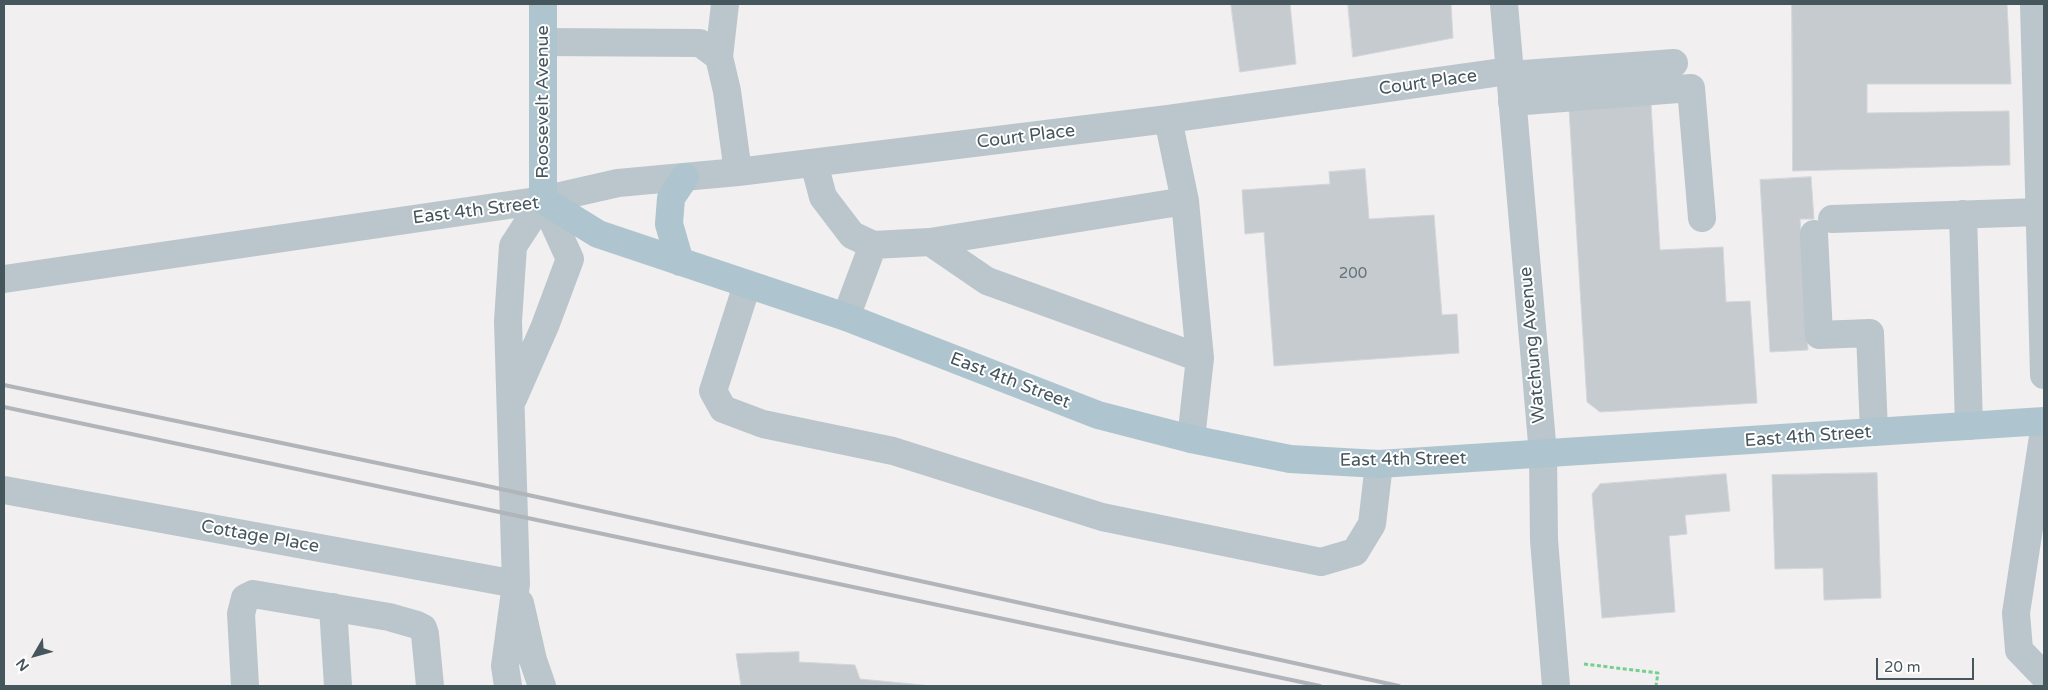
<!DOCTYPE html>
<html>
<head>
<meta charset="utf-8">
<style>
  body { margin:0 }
  #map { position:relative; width:2048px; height:690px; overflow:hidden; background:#f1efef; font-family:"Varela Round",sans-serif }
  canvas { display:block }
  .frame { position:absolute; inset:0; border:5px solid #46565d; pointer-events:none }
  .north { position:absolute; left:10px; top:630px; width:50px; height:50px; -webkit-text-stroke:4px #fff; paint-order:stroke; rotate:232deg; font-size:14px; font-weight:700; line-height:20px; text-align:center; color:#46565d }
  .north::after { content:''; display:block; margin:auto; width:18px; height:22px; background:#46565d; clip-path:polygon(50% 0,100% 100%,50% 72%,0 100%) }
  .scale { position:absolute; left:1876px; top:658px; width:98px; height:22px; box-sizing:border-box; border:2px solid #46565d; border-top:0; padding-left:6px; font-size:15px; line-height:18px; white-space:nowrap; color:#46565d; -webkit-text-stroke:4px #fff; paint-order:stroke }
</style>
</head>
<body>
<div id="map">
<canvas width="2048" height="690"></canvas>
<div class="frame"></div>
<div class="north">N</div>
<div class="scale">20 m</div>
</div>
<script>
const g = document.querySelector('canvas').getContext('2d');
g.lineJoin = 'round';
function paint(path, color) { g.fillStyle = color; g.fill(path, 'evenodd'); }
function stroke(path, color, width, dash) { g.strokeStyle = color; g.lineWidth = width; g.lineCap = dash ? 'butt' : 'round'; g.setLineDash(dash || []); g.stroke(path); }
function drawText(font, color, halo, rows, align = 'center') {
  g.font = font + ' "Varela Round",sans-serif'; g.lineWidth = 4; g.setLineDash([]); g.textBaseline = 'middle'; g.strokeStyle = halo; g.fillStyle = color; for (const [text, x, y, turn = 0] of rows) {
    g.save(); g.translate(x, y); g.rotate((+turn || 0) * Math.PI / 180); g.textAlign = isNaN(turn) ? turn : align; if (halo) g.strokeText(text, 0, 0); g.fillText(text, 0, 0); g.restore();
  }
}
const building = new Path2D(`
  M 1231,4 L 1290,4 L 1296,64 L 1240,72 Z
  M 1348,4 L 1451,4 L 1453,38 L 1353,57 Z
  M 1792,4 L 2007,4 L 2011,84 L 1867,84 L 1867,113 L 2009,111 L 2010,165 L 1793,171 Z
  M 1651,104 L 1660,250 L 1723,247 L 1726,302 L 1750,301 L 1757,403 L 1600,412 L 1587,402 L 1569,109 Z
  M 1365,169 L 1369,219 L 1434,215 L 1442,315 L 1457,314 L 1459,353 L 1274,366 L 1264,232 L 1245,234 L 1242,190 L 1330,184 L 1329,172 Z
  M 1811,177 L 1814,219 L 1800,219 L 1808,350 L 1770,352 L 1760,180 Z
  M 1877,473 L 1881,598 L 1824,600 L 1823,568 L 1775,569 L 1772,475 Z
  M 1726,474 L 1730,511 L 1685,515 L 1687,534 L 1669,536 L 1675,612 L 1602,618 L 1592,494 L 1600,484 Z
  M 799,652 L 799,662 L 855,665 L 860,679 L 933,686 L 741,686 L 736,654 Z`);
paint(building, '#c5cbcf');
stroke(building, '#d3d6da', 1);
stroke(new Path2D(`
  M 1584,664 L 1658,673 L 1656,686`), '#73cf92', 3, [4, 2.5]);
stroke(new Path2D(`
  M 1504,4 L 1543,454 L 1544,540 L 1556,686
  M 2034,4 L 2044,375
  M 543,42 L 700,43 L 719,57 L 727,91 L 738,172
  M 719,57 L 725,4
  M 1510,75 L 1674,63
  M 1512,102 L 1691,88 L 1702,218
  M 1168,119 L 1185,201 L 1200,358 L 1191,439
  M 814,163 L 823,197 L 852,235 L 873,245 L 930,242 L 1185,201
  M 1963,214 L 1969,426
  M 1832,219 L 2039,212
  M 1814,234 L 1819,335 L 1870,333 L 1874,432
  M 930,242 L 987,281 L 1200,358
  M 4,279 L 543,200 L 618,183 L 738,172 L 1168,119 L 1509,71
  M 747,285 L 713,391 L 723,409 L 763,424 L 893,451 L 1102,517 L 1321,562 L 1355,552 L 1372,524 L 1379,464
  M 846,317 L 873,245
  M 513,399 L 545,326 L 570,259 L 543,200
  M 2044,430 L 2016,613 L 2019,650 L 2044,676
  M 4,490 L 516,584
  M 520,603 L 533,660 L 542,686
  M 333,607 L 338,686
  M 245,686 L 241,614 L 245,598 L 253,594 L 389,617 L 417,625 L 423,628 L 425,634 L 430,686
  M 508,686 L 505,666 L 516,584 L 508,321 L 513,246 L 543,200`), '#bac6cc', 28);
stroke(new Path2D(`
  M 543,4 L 543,200 L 598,234 L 846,317 L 1098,415 L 1191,439 L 1290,459 L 1379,464 L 2044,421
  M 680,262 L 669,224 L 671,198 L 685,177`), '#aec4ce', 28);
stroke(new Path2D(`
  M 4,385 L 478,484 L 1399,686
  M 4,407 L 1320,686`), '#b1b5b9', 4);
drawText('15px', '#66737a', null, [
  ["200",1353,274]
]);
drawText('18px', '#46565d', '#fff', [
  ["Court Place",1428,83,-8],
  ["Roosevelt Avenue",543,102,-90],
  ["Court Place",1026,137,-7],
  ["East 4th Street",476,211,-7],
  ["Watchung Avenue",1533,345,-95],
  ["East 4th Street",1010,381,21],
  ["East 4th Street",1808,437,-4],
  ["East 4th Street",1403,460,-1],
  ["Cottage Place",260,537,10]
]);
</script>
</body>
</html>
